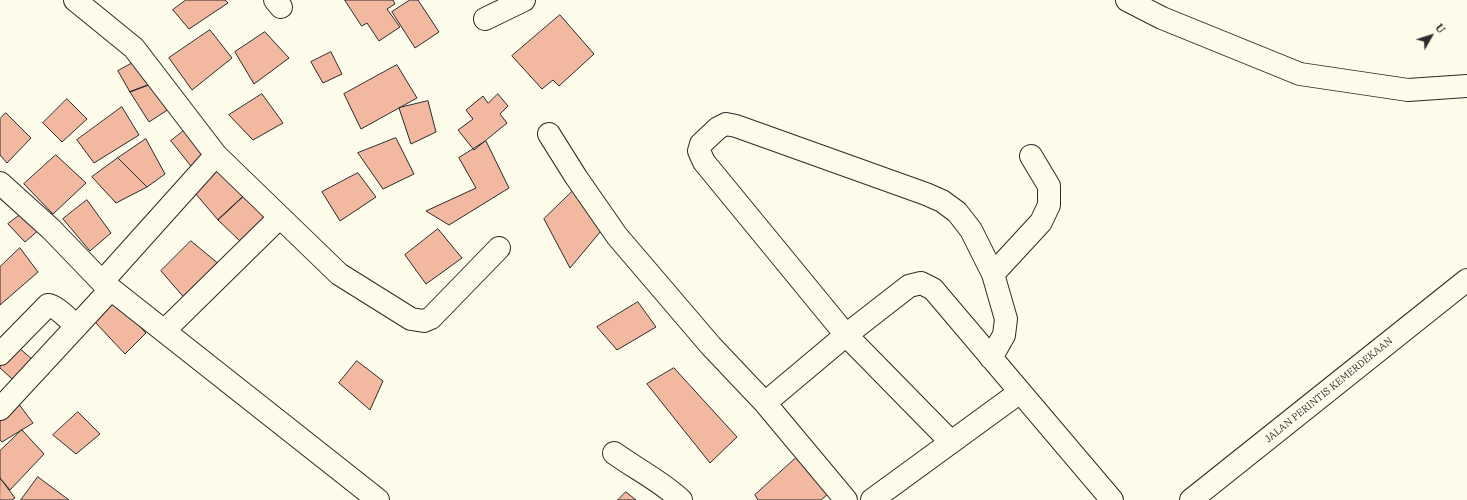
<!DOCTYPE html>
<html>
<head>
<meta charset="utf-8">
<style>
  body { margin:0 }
  #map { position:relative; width:1467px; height:500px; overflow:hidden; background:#fdfbea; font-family:"IBM Plex Serif",serif }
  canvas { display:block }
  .north { position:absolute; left:1411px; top:16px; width:40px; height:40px; -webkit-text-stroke:3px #fdfbea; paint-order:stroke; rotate:51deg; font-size:11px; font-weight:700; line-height:16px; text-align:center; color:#2b2b2b }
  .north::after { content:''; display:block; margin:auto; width:14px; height:18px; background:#2b2b2b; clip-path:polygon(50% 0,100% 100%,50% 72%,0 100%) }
</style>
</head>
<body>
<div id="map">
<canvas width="1467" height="500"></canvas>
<div class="north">U</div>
</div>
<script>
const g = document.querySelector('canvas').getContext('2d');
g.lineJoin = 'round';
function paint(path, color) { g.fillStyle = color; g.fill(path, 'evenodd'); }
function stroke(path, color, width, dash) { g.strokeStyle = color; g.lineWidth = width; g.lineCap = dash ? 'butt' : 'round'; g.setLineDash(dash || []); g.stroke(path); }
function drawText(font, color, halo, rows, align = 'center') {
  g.font = font + ' "IBM Plex Serif",serif'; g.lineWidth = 3; g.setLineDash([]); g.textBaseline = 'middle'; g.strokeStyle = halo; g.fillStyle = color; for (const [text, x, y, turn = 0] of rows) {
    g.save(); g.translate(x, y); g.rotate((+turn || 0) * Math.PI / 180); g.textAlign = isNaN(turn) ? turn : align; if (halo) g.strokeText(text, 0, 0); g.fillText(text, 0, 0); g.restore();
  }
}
const building = new Path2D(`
  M 186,0 L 225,0 L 228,3 L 189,29 L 173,10 Z
  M 345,0 L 393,0 L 395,4 L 387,9 L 400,27 L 379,41 L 367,23 L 362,26 Z
  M 410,0 L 418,0 L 439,32 L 415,48 L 392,12 Z
  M 560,15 L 594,54 L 559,86 L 553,80 L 542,89 L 512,56 Z
  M 210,30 L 232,58 L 192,90 L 169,58 Z
  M 265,32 L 289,58 L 254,84 L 235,52 Z
  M 331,52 L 342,74 L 323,83 L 311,62 Z
  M 138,60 L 154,83 L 130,92 L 118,71 Z
  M 397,65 L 417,98 L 361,129 L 344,94 Z
  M 154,83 L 172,107 L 149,122 L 130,92 Z
  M 262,94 L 283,123 L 253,140 L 229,115 Z
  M 498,94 L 508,106 L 500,114 L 507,123 L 474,150 L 458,130 L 473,119 L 466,110 L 483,96 L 488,103 Z
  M 67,99 L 87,119 L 62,142 L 43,123 Z
  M 428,101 L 436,132 L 411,144 L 399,108 Z
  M 122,107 L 139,135 L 94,163 L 77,140 Z
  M 6,113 L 31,138 L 7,163 L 0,155 L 0,119 Z
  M 192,124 L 213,151 L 194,170 L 171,141 Z
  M 396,138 L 414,174 L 383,189 L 358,153 Z
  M 146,139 L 165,174 L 147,187 L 118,158 Z
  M 486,141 L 509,188 L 449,225 L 426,211 L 476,188 L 459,158 Z
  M 56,155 L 86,183 L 53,214 L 24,184 Z
  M 118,158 L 147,187 L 116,203 L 92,177 Z
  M 220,165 L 247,193 L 218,220 L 195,193 Z
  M 358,173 L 376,197 L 340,221 L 322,192 Z
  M 576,188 L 601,231 L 570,268 L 544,219 Z
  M 247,193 L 268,215 L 240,241 L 218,220 Z
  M 87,200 L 111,233 L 90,251 L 63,219 Z
  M 24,212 L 41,228 L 25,242 L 8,224 Z
  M 438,229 L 462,258 L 426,284 L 405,255 Z
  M 191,241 L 226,270 L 187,301 L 161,271 Z
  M 20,248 L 38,272 L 0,305 L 0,267 Z
  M 115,300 L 146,333 L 125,354 L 95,322 Z
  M 638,302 L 656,327 L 617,350 L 597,327 Z
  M 12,342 L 40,366 L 21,387 L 0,368 L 0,353 Z
  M 357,361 L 383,381 L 370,410 L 339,383 Z
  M 674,368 L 737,437 L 710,463 L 647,384 Z
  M 15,399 L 33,423 L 2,442 L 0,440 L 0,411 Z
  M 78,412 L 100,434 L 76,454 L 53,435 Z
  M 22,430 L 44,454 L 10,490 L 0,478 L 0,451 Z
  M 796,458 L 828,494 L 821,500 L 758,500 L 755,495 Z
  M 38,477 L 69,500 L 21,500 Z
  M 0,478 L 15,498 L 12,500 L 0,500 Z
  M 626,492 L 636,500 L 618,500 Z`);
paint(building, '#f2b8a0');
stroke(building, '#2b2b2b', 1);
const minor = new Path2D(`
  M 75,0 L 134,48 L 216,155 L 339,274 L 411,319 L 424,321 L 431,318 L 499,248
  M 275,0 L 281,7
  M 485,19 L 524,0
  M 549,134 L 576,177 L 617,236 L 711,346 L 765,403
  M 0,183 L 51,229 L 102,282 L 378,500
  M 993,274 L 1041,222 L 1049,205 L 1049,186 L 1031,156
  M 102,282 L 216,155
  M 164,331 L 280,217
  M 0,354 L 48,305 C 57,306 70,321 77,326
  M 0,409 L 111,289
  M 951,442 L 846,335 L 704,162 L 699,151 L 701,144 L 718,128 L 726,124 L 736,126 L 926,194 L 942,201 L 957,212 L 971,230 L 993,274 L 1006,319 L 1004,335 L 991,358
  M 614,453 C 636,469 661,481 681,500
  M 846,500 L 765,403 L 846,335 L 909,286 L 921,283 L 933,289 L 1112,500
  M 872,500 L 1020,392`);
const major = new Path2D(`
  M 1127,0 L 1162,18 L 1300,74 L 1408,90 L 1467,86
  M 1191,500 L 1467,280`);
stroke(minor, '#2b2b2b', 24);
stroke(major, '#2b2b2b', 24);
stroke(minor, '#fdfbea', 22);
stroke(major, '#fdfbea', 22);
drawText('10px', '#2b2b2b', '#fdfbea', [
  ["JALAN PERINTIS KEMERDEKAAN",1329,390,-39]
]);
</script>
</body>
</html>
